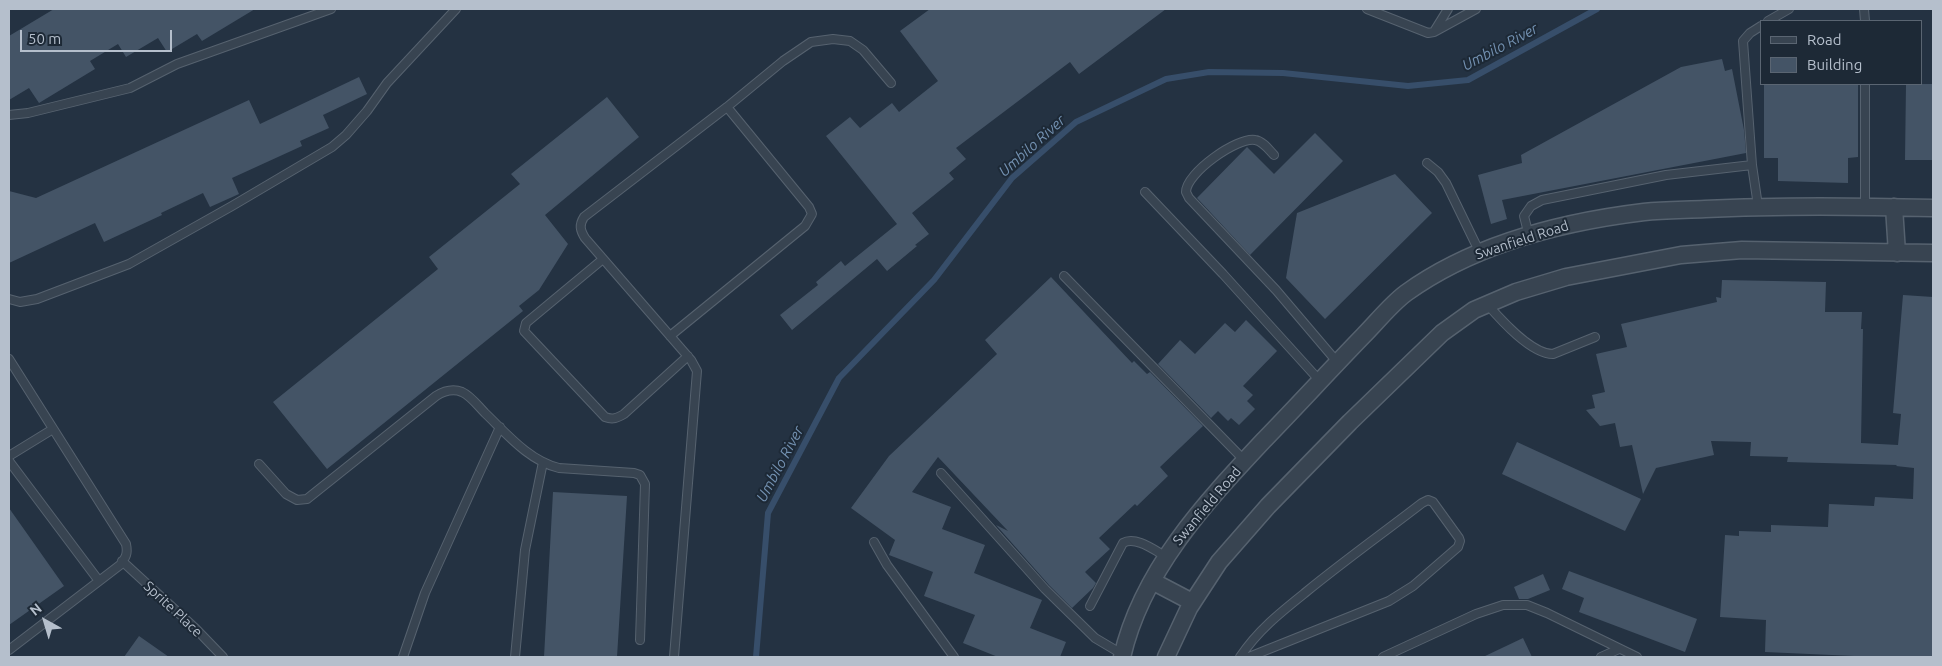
<!DOCTYPE html>
<html>
<head>
<meta charset="utf-8">
<style>
  body { margin:0 }
  #map { position:relative; width:1942px; height:666px; overflow:hidden; background:#243242; font-family:Ubuntu,sans-serif }
  canvas { display:block }
  .frame { position:absolute; inset:0; border:10px solid #b5bfcc; pointer-events:none }
  .legend { position:absolute; left:1760px; top:20px; width:162px; height:65px; box-sizing:border-box; background:#1d2936; border:1px solid #5a6572; margin:0; padding:6px 9px; list-style:none; font-size:15px; color:#b5bfcc }
  .legend li { display:flex; align-items:center; gap:10px; height:25px }
  .legend b { width:25px; border:1px solid #5a6572 }
  .north { position:absolute; left:20px; top:596px; width:50px; height:50px; -webkit-text-stroke:4px #1d2936; paint-order:stroke; rotate:321deg; font-size:14px; font-weight:700; line-height:20px; text-align:center; color:#b5bfcc }
  .north::after { content:''; display:block; margin:auto; width:18px; height:22px; background:#b5bfcc; clip-path:polygon(50% 0,100% 100%,50% 72%,0 100%) }
  .scale { position:absolute; left:20px; top:30px; width:152px; height:22px; box-sizing:border-box; border:2px solid #b5bfcc; border-top:0; padding-left:6px; font-size:15px; line-height:18px; white-space:nowrap; color:#b5bfcc; -webkit-text-stroke:4px #1d2936; paint-order:stroke }
</style>
</head>
<body>
<div id="map">
<canvas width="1942" height="666"></canvas>
<div class="frame"></div>
<ul class="legend">
<li><b style="height:6px;background:#384451"></b>Road</li>
<li><b style="height:14px;background:#445466"></b>Building</li>
</ul>
<div class="north">N</div>
<div class="scale">50 m</div>
</div>
<script>
const g = document.querySelector('canvas').getContext('2d');
g.lineJoin = 'round';
function stroke(path, color, width, dash) { g.strokeStyle = color; g.lineWidth = width; g.lineCap = dash ? 'butt' : 'round'; g.setLineDash(dash || []); g.stroke(path); }
function paint(path, color) { g.fillStyle = color; g.fill(path, 'evenodd'); }
function drawText(font, color, halo, rows, align = 'center') {
  g.font = font + ' Ubuntu,sans-serif'; g.lineWidth = 4; g.setLineDash([]); g.textBaseline = 'middle'; g.strokeStyle = halo; g.fillStyle = color; for (const [text, x, y, turn = 0] of rows) {
    g.save(); g.translate(x, y); g.rotate((+turn || 0) * Math.PI / 180); g.textAlign = isNaN(turn) ? turn : align; if (halo) g.strokeText(text, 0, 0); g.fillText(text, 0, 0); g.restore();
  }
}
stroke(new Path2D(`
  M 756,657 L 768,513 L 839,378 L 934,280 L 1012,178 L 1076,122 L 1166,79 L 1209,72 L 1283,73 L 1408,86 L 1468,80 L 1597,9`), '#374e6a', 6);
paint(new Path2D(`
  M 54,9 L 255,9 L 202,41 L 197,34 L 167,52 L 158,38 L 126,57 L 118,44 L 90,61 L 95,69 L 39,103 L 29,88 L 9,100 L 9,36 Z
  M 930,9 L 1166,9 L 1079,74 L 1070,62 L 956,148 L 966,159 L 949,173 L 954,179 L 912,213 L 929,234 L 915,245 L 917,246 L 887,271 L 877,259 L 792,330 L 780,315 L 818,285 L 816,282 L 841,261 L 845,266 L 897,224 L 826,136 L 850,117 L 860,128 L 892,103 L 899,112 L 938,81 L 900,31 Z
  M 1722,59 L 1725,71 L 1732,69 L 1744,130 L 1746,153 L 1502,200 L 1507,219 L 1491,224 L 1478,175 L 1522,163 L 1521,155 L 1681,67 Z
  M 359,77 L 367,94 L 323,115 L 329,128 L 300,141 L 302,146 L 232,178 L 239,194 L 210,207 L 203,193 L 161,213 L 162,215 L 104,242 L 95,223 L 9,263 L 9,191 L 36,198 L 249,100 L 260,124 Z
  M 1764,84 L 1858,84 L 1858,157 L 1848,158 L 1848,183 L 1778,181 L 1778,158 L 1764,158 Z
  M 1906,84 L 1933,84 L 1933,160 L 1905,160 Z
  M 607,97 L 639,137 L 545,215 L 568,244 L 539,290 L 519,306 L 523,311 L 327,469 L 273,402 L 438,269 L 429,257 L 520,184 L 511,174 Z
  M 1315,133 L 1343,161 L 1250,255 L 1197,198 L 1247,147 L 1274,174 Z
  M 1395,174 L 1432,213 L 1325,319 L 1286,278 L 1297,213 Z
  M 1051,277 L 1132,363 L 1134,361 L 1147,374 L 1150,372 L 1203,426 L 1160,467 L 1168,476 L 1137,506 L 1135,504 L 1099,538 L 1110,549 L 1085,572 L 1096,583 L 1093,588 L 1072,608 L 1049,585 L 996,525 L 1008,531 L 938,457 L 912,492 L 951,507 L 942,529 L 985,545 L 974,573 L 1042,600 L 1030,628 L 1066,642 L 1060,657 L 998,657 L 963,643 L 975,615 L 924,596 L 933,572 L 889,555 L 895,540 L 851,508 L 889,456 L 997,354 L 985,340 Z
  M 1722,280 L 1826,282 L 1825,312 L 1862,312 L 1861,329 L 1863,329 L 1861,443 L 1898,445 L 1901,414 L 1893,413 L 1903,295 L 1933,297 L 1933,657 L 1876,657 L 1765,652 L 1766,620 L 1720,617 L 1725,535 L 1739,536 L 1739,531 L 1771,532 L 1771,525 L 1828,527 L 1829,504 L 1874,506 L 1875,497 L 1913,499 L 1914,468 L 1896,466 L 1897,465 L 1787,462 L 1788,457 L 1750,456 L 1751,442 L 1711,441 L 1714,455 L 1656,468 L 1643,494 L 1632,445 L 1620,447 L 1615,423 L 1600,426 L 1586,410 L 1595,408 L 1592,395 L 1605,392 L 1596,354 L 1627,347 L 1621,324 L 1717,302 L 1716,297 L 1721,298 Z
  M 1246,320 L 1277,351 L 1243,386 L 1253,395 L 1247,401 L 1255,409 L 1239,425 L 1231,418 L 1228,421 L 1218,411 L 1211,418 L 1158,364 L 1180,340 L 1195,354 L 1225,323 L 1235,332 Z
  M 1517,442 L 1641,499 L 1625,531 L 1502,474 Z
  M 553,492 L 627,496 L 617,657 L 544,657 Z
  M 9,508 L 64,586 L 9,625 Z
  M 1569,571 L 1697,619 L 1685,652 L 1579,612 L 1584,598 L 1562,589 Z
  M 1543,574 L 1550,590 L 1528,599 L 1519,599 L 1514,587 Z
  M 139,636 L 169,657 L 124,657 Z
  M 1523,638 L 1532,657 L 1483,657 Z`), '#445466');
const lane = new Path2D(`
  M 1367,9 L 1428,33 L 1434,32 L 1476,9
  M 1864,9 L 1865,21
  M 1768,21 L 1789,9
  M 1435,30 L 1448,9
  M 9,115 L 28,113 L 130,88 L 177,64 L 331,9
  M 1274,155 C 1269,150 1263,141 1255,140 C 1237,137 1186,173 1186,192 L 1189,198 L 1276,290 L 1338,363
  M 1427,163 L 1438,172 L 1446,183 L 1480,253
  M 1752,165 L 1758,206
  M 1145,192 L 1223,274 L 1320,381
  M 1865,206 L 1865,84
  M 1529,236 L 1524,216 L 1531,206 L 1542,200 L 1666,175 L 1752,165 L 1743,41 L 1750,33 L 1761,26
  M 603,259 L 526,323 L 524,331 L 605,417 C 613,420 617,418 624,414 L 688,356
  M 1064,276 L 1245,461
  M 9,299 L 20,302 L 37,299 L 129,264 L 232,206 L 332,147 L 346,135 L 367,111 L 387,83 L 456,9
  M 1487,304 C 1501,320 1531,354 1553,354 L 1595,337
  M 670,336 L 805,226 L 812,214 L 809,207 L 727,107
  M 9,359 L 126,544 C 128,554 126,557 120,565 L 9,650
  M 9,456 L 53,429
  M 9,461 L 99,581
  M 259,464 L 286,494 L 297,500 L 307,499 L 436,396 C 444,391 452,388 462,392 C 471,396 478,406 485,413 C 506,433 529,461 559,468 L 634,473 L 640,475 L 645,484 L 640,640
  M 941,473 L 1045,589 L 1095,638 L 1122,654
  M 874,542 L 887,565 L 954,657
  M 122,561 L 196,629 L 223,657
  M 1090,606 L 1123,543 C 1136,536 1154,550 1165,556
  M 403,657 L 425,593 L 500,427
  M 515,657 L 525,550 L 543,462
  M 674,657 L 697,371 L 691,360 L 585,238 C 580,230 579,225 584,217 L 727,107 L 783,61 L 811,42 L 833,39 L 850,41 L 863,50 L 891,83
  M 1240,657 C 1258,630 1281,612 1306,592 C 1344,561 1383,533 1422,503 L 1428,500 L 1433,502 L 1459,538 L 1460,541 L 1458,547 L 1413,586 L 1389,601 L 1249,657
  M 1383,657 L 1476,614 L 1503,605 L 1527,605 L 1547,613 L 1637,657
  M 1601,657 L 1619,649`);
const street = new Path2D(`
  M 1894,207 L 1897,253
  M 1152,581 L 1192,602
  M 1122,657 C 1142,570 1205,503 1265,439 C 1298,405 1330,370 1363,336 C 1377,322 1390,305 1406,293 C 1474,244 1561,222 1644,212 C 1664,210 1685,210 1705,209 C 1781,205 1857,206 1933,208
  M 1166,657 L 1189,608 L 1219,562 L 1268,506 L 1350,422 L 1442,333 L 1474,310 L 1516,292 L 1566,277 L 1681,255 L 1742,250 L 1933,253`);
stroke(lane, '#56626f', 10);
stroke(street, '#56626f', 19);
stroke(lane, '#384451', 8);
stroke(street, '#384451', 16);
drawText('14px', '#b5bfcc', '#1d2936', [
  ["Swanfield Road",1522,240,-18],
  ["Swanfield Road",1207,506,-50],
  ["Sprite Place",173,609,43]
]);
drawText('italic 15px', '#7391b1', '#1d2936', [
  ["Umbilo River",1500,47,-28],
  ["Umbilo River",1032,146,-42],
  ["Umbilo River",780,464,-62]
]);
</script>
</body>
</html>
